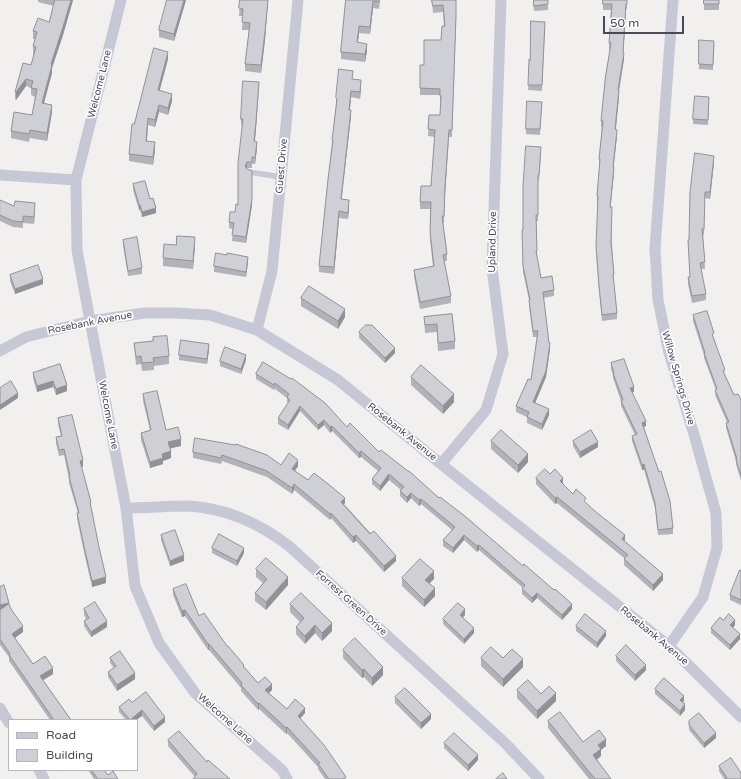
<!DOCTYPE html>
<html>
<head>
<meta charset="utf-8">
<style>
  body { margin:0 }
  #map { position:relative; width:741px; height:779px; overflow:hidden; background:#f1f0ef; font-family:"Varela Round",sans-serif }
  canvas { display:block }
  .legend { position:absolute; left:8px; top:719px; width:130px; height:52px; box-sizing:border-box; background:#fff; border:1px solid #b6b7bd; margin:0; padding:5px 7px; list-style:none; font-size:12px; color:#484a5b }
  .legend li { display:flex; align-items:center; gap:8px; height:20px }
  .legend b { width:20px; border:1px solid #b6b7bd }
  .scale { position:absolute; left:603px; top:16px; width:81px; height:18px; box-sizing:border-box; border:2px solid #484a5b; border-top:0; padding-left:5px; font-size:12px; line-height:14px; white-space:nowrap; color:#484a5b; -webkit-text-stroke:3px #fff; paint-order:stroke }
</style>
</head>
<body>
<div id="map">
<canvas width="741" height="779"></canvas>
<ul class="legend">
<li><b style="height:5px;background:#c6c8d5"></b>Road</li>
<li><b style="height:11px;background:#cfcfd6"></b>Building</li>
</ul>
<div class="scale">50 m</div>
</div>
<script>
const g = document.querySelector('canvas').getContext('2d');
g.lineJoin = 'round';
function stroke(path, color, width, dash) { g.strokeStyle = color; g.lineWidth = width; g.lineCap = dash ? 'butt' : 'round'; g.setLineDash(dash || []); g.stroke(path); }
function paint(path, color) { g.fillStyle = color; g.fill(path, 'evenodd'); }
function drawText(font, color, halo, rows, align = 'center') {
  g.font = font + ' "Varela Round",sans-serif'; g.lineWidth = 3.5; g.setLineDash([]); g.textBaseline = 'middle'; g.strokeStyle = halo; g.fillStyle = color; for (const [text, x, y, turn = 0] of rows) {
    g.save(); g.translate(x, y); g.rotate((+turn || 0) * Math.PI / 180); g.textAlign = isNaN(turn) ? turn : align; if (halo) g.strokeText(text, 0, 0); g.fillText(text, 0, 0); g.restore();
  }
}
stroke(new Path2D(`
  M 249,172 L 281,177`), '#c6c8d5', 5.5);
stroke(new Path2D(`
  M 121,0 L 76,180 L 77,250 L 90,321 L 126,508 L 135,586 L 159,643 L 195,693 L 282,770 L 287,779
  M 0,175 L 76,180
  M 257,330 L 272,271 L 298,0
  M 0,351 L 26,337 L 90,321 L 145,313 L 176,313 L 210,315 L 257,330 L 338,380 L 441,464 L 669,646 L 741,717
  M 441,464 L 486,410 L 503,354 L 492,268 L 501,0
  M 126,508 C 146,508 167,506 188,506 C 226,508 259,523 289,546 L 505,743 L 539,779
  M 669,646 L 703,597 L 717,548 L 716,513 L 695,438 L 669,353 L 658,300 L 655,249 L 673,0
  M 0,708 L 9,723
  M 39,770 L 44,779`), '#c6c8d5', 11);
paint(new Path2D(`
  M 38,0 L 73,0 L 63,35 L 52,68 L 52,73 L 44,103 L 52,112 L 47,141 L 30,138 L 29,142 L 11,138 L 11,131 L 32,115 L 35,97 L 31,95 L 31,88 L 26,86 L 16,100 L 15,99 L 15,92 L 31,65 L 34,54 L 33,54 L 33,46 L 35,39 L 33,39 L 33,31 L 49,22 L 54,6 L 38,2 Z
  M 186,0 L 174,41 L 159,37 L 159,30 Z
  M 240,0 L 268,0 L 265,40 L 261,73 L 245,71 L 245,64 L 249,30 L 242,30 L 243,16 L 239,16 Z
  M 346,0 L 380,0 L 379,9 L 373,8 L 370,34 L 359,33 L 358,42 L 367,51 L 365,62 L 341,59 L 341,52 Z
  M 432,0 L 456,0 L 456,23 L 452,137 L 449,137 L 445,194 L 444,223 L 443,223 L 447,254 L 447,261 L 444,261 L 451,296 L 451,303 L 420,309 L 414,277 L 414,270 L 433,267 L 430,239 L 431,209 L 420,209 L 420,202 L 431,186 L 435,137 L 428,136 L 429,115 L 440,115 L 441,103 L 440,103 L 440,95 L 420,95 L 420,65 L 424,65 L 441,40 L 444,26 L 443,12 L 433,13 Z
  M 533,0 L 548,0 L 548,10 L 534,11 Z
  M 603,0 L 627,0 L 627,9 L 626,9 L 623,53 L 624,59 L 619,90 L 619,96 L 616,129 L 617,136 L 613,167 L 614,173 L 610,207 L 612,245 L 614,274 L 614,280 L 613,280 L 617,313 L 617,319 L 602,321 L 599,291 L 596,252 L 598,202 L 597,202 L 597,196 L 600,165 L 599,165 L 599,159 L 602,127 L 601,127 L 601,121 L 605,86 L 605,80 L 610,49 L 609,49 L 609,43 L 611,10 L 603,10 Z
  M 704,0 L 719,0 L 719,10 L 704,10 Z
  M 545,27 L 542,91 L 528,90 L 530,60 Z
  M 714,41 L 713,70 L 699,69 L 699,64 Z
  M 168,59 L 159,90 L 172,101 L 168,115 L 159,112 L 155,127 L 148,125 L 147,141 L 155,150 L 153,165 L 129,161 L 129,154 L 134,124 Z
  M 353,79 L 361,87 L 360,99 L 351,97 L 350,110 L 351,116 L 341,199 L 349,207 L 348,219 L 339,218 L 334,274 L 319,272 L 319,266 L 336,105 L 336,98 Z
  M 259,88 L 256,128 L 255,142 L 257,148 L 255,164 L 252,164 L 252,168 L 247,168 L 247,169 L 252,205 L 246,243 L 232,241 L 233,229 L 229,228 L 229,222 L 235,212 L 238,205 L 243,125 L 241,125 L 241,119 Z
  M 542,102 L 540,135 L 526,134 L 526,129 Z
  M 709,102 L 708,125 L 693,124 L 693,119 Z
  M 541,153 L 539,181 L 538,181 L 538,221 L 536,221 L 537,251 L 537,257 L 541,278 L 554,290 L 554,296 L 543,298 L 550,349 L 546,377 L 535,403 L 549,415 L 542,430 L 527,423 L 527,417 L 516,412 L 516,406 L 531,380 L 537,337 L 533,337 L 529,306 L 529,300 L 523,272 L 522,230 L 523,230 Z
  M 714,162 L 710,199 L 705,198 L 704,235 L 703,235 L 705,269 L 701,269 L 706,294 L 706,300 L 692,303 L 688,284 L 688,277 L 690,277 L 688,240 L 689,240 Z
  M 133,184 L 156,213 L 142,217 L 140,210 L 139,210 L 133,190 Z
  M 0,200 L 14,206 L 35,209 L 34,224 L 23,223 L 23,228 L 13,227 L 0,221 Z
  M 123,240 L 142,268 L 142,274 L 128,276 L 123,245 Z
  M 176,245 L 195,245 L 193,269 L 163,266 L 163,258 Z
  M 227,255 L 248,262 L 246,277 L 214,272 L 214,266 Z
  M 10,275 L 43,284 L 15,294 L 10,281 Z
  M 301,298 L 345,317 L 338,329 L 301,306 Z
  M 452,314 L 455,341 L 455,349 L 438,351 L 437,332 L 425,333 L 424,317 Z
  M 693,315 L 714,338 L 725,375 L 734,395 L 741,400 L 741,481 L 736,464 L 736,461 L 726,428 L 726,423 L 727,422 L 715,395 L 716,390 L 704,358 L 704,355 L 693,321 Z
  M 359,332 L 395,353 L 385,363 L 359,338 Z
  M 153,337 L 169,356 L 169,364 L 154,366 L 154,370 L 142,371 L 141,364 L 136,365 L 134,343 L 153,341 Z
  M 209,350 L 207,364 L 179,360 L 179,355 Z
  M 246,360 L 241,374 L 220,366 L 220,361 Z
  M 263,362 L 347,427 L 379,452 L 439,498 L 572,609 L 562,620 L 537,598 L 532,603 L 522,594 L 522,589 L 523,588 L 479,550 L 477,552 L 464,540 L 453,553 L 443,546 L 443,540 L 452,530 L 421,504 L 419,506 L 411,498 L 407,503 L 400,496 L 400,491 L 401,490 L 389,480 L 380,491 L 372,484 L 372,479 L 378,471 L 361,457 L 359,458 L 332,431 L 330,433 L 324,425 L 318,430 L 300,411 L 288,430 L 278,424 L 278,418 L 288,403 L 287,402 L 287,398 L 275,389 L 274,390 L 256,379 L 256,374 Z
  M 611,363 L 634,392 L 632,392 L 646,426 L 644,427 L 673,528 L 673,534 L 658,535 L 655,508 L 644,470 L 642,470 L 632,441 L 632,436 L 635,435 L 621,406 L 621,401 L 613,378 L 613,375 L 611,369 Z
  M 60,364 L 67,391 L 56,395 L 53,387 L 37,392 L 33,378 L 33,373 Z
  M 411,377 L 454,402 L 443,414 L 411,385 Z
  M 143,394 L 166,430 L 181,446 L 170,448 L 171,458 L 163,461 L 163,464 L 150,468 L 141,440 L 141,433 L 150,430 L 143,401 Z
  M 58,418 L 83,467 L 81,467 L 91,508 L 106,583 L 92,587 L 85,557 L 77,519 L 78,513 L 69,483 L 69,479 L 64,455 L 59,456 L 56,443 L 56,437 L 61,436 L 58,424 Z
  M 195,438 L 281,465 L 298,466 L 295,471 L 345,503 L 344,504 L 396,561 L 384,572 L 356,541 L 353,543 L 331,518 L 330,520 L 294,490 L 292,494 L 267,477 L 222,461 L 221,464 L 193,458 L 193,452 Z
  M 491,441 L 528,462 L 518,473 L 491,449 Z
  M 573,441 L 598,447 L 580,458 L 573,446 Z
  M 550,474 L 563,484 L 573,494 L 586,503 L 663,580 L 653,591 L 624,565 L 624,558 L 557,503 L 555,504 L 536,484 L 536,478 Z
  M 161,535 L 184,561 L 170,566 L 161,540 Z
  M 212,548 L 244,553 L 237,566 L 212,553 Z
  M 256,569 L 288,585 L 266,610 L 255,601 L 255,593 L 263,583 L 256,577 Z
  M 741,571 L 741,605 L 730,600 L 730,595 Z
  M 402,578 L 434,579 L 429,583 L 435,596 L 424,607 L 402,586 Z
  M 0,587 L 11,609 L 23,632 L 15,638 L 33,664 L 53,674 L 43,680 L 71,720 L 50,720 L 9,661 L 9,657 L 0,645 Z
  M 173,589 L 199,616 L 227,646 L 244,667 L 258,683 L 272,690 L 269,693 L 287,709 L 305,713 L 300,719 L 346,779 L 325,779 L 318,769 L 318,767 L 287,733 L 286,734 L 259,709 L 258,710 L 241,691 L 241,688 L 209,650 L 208,650 L 185,616 L 182,617 L 173,595 Z
  M 290,604 L 332,631 L 322,641 L 315,633 L 305,644 L 296,634 L 296,627 L 300,622 L 290,612 Z
  M 84,609 L 107,627 L 91,637 L 84,626 L 84,621 L 86,619 L 84,615 Z
  M 465,615 L 463,617 L 474,633 L 464,644 L 443,624 L 443,619 Z
  M 735,625 L 733,628 L 740,639 L 730,650 L 711,633 L 711,628 Z
  M 576,626 L 606,636 L 597,648 L 576,631 Z
  M 343,650 L 383,675 L 372,686 L 364,677 L 362,678 L 343,658 Z
  M 616,656 L 646,670 L 635,681 L 616,661 Z
  M 110,658 L 135,679 L 117,691 L 108,677 L 108,672 L 114,668 L 110,663 Z
  M 481,658 L 523,667 L 503,687 L 481,666 Z
  M 655,689 L 684,701 L 683,702 L 685,710 L 680,716 L 655,694 Z
  M 517,690 L 541,694 L 556,701 L 537,719 L 517,698 Z
  M 395,697 L 431,719 L 421,729 L 395,703 Z
  M 132,702 L 165,722 L 154,731 L 142,716 L 136,720 L 126,720 L 119,712 L 119,707 Z
  M 548,721 L 583,742 L 606,746 L 601,750 L 601,756 L 597,760 L 611,779 L 589,779 L 548,728 Z
  M 689,721 L 716,738 L 704,748 L 689,730 Z
  M 168,740 L 207,762 L 195,777 L 168,746 Z
  M 444,743 L 478,760 L 468,771 L 444,748 Z
  M 719,766 L 741,779 L 724,779 L 719,771 Z
  M 88,770 L 104,770 L 108,775 L 118,779 L 94,779 Z`), '#b2b2b8');
paint(new Path2D(`
  M 71,0 L 73,0 L 63,35 L 52,68 L 52,73 L 42,110 L 42,103 L 51,64 Z
  M 184,0 L 186,0 L 174,41 L 174,34 Z
  M 268,0 L 265,40 L 261,73 L 261,65 Z
  M 373,1 L 373,8 L 370,34 L 370,27 Z
  M 626,4 L 626,9 L 623,59 L 623,53 Z
  M 359,26 L 359,33 L 357,49 L 357,42 Z
  M 367,44 L 367,51 L 365,62 L 365,54 Z
  M 168,52 L 168,59 L 158,97 L 158,90 Z
  M 624,53 L 624,59 L 618,96 L 618,90 Z
  M 26,79 L 26,86 L 16,100 L 16,92 Z
  M 361,80 L 361,87 L 360,99 L 360,92 Z
  M 259,82 L 256,128 L 254,148 L 254,141 Z
  M 619,90 L 619,96 L 615,135 L 615,129 Z
  M 351,91 L 351,97 L 349,116 L 349,110 Z
  M 172,94 L 172,101 L 168,115 L 168,108 Z
  M 52,105 L 52,112 L 47,141 L 47,133 Z
  M 159,105 L 159,112 L 155,127 L 155,120 Z
  M 351,110 L 351,116 L 341,205 L 341,199 Z
  M 148,118 L 148,125 L 146,149 L 146,141 Z
  M 449,130 L 445,194 L 444,223 L 445,187 Z
  M 617,130 L 617,136 L 613,173 L 613,167 Z
  M 155,142 L 155,150 L 153,165 L 153,157 Z
  M 257,142 L 257,148 L 255,164 L 255,158 Z
  M 714,156 L 714,162 L 710,199 L 710,192 Z
  M 247,162 L 247,168 L 245,172 L 245,166 Z
  M 614,167 L 614,173 L 610,212 L 610,207 Z
  M 252,171 L 252,205 L 246,243 L 246,237 Z
  M 349,200 L 349,207 L 348,219 L 348,213 Z
  M 35,203 L 35,209 L 34,224 L 34,217 Z
  M 139,205 L 140,205 L 140,210 L 139,210 Z
  M 156,208 L 156,213 L 142,217 L 142,212 Z
  M 339,211 L 339,218 L 334,274 L 334,267 Z
  M 195,237 L 195,245 L 193,269 L 193,261 Z
  M 248,257 L 248,262 L 246,277 L 246,272 Z
  M 43,279 L 43,284 L 15,294 L 15,289 Z
  M 345,309 L 345,317 L 338,329 L 338,321 Z
  M 550,343 L 550,349 L 546,377 L 533,408 L 533,402 Z
  M 209,344 L 209,350 L 207,364 L 207,359 Z
  M 395,348 L 395,353 L 385,363 L 385,358 Z
  M 246,355 L 246,360 L 241,374 L 241,369 Z
  M 53,381 L 53,387 L 37,392 L 37,386 Z
  M 67,385 L 67,391 L 56,395 L 56,389 Z
  M 634,387 L 634,392 L 630,393 L 630,388 Z
  M 18,393 L 18,398 L 0,410 L 0,405 Z
  M 454,394 L 454,402 L 443,414 L 443,406 Z
  M 300,406 L 300,411 L 288,430 L 288,425 Z
  M 549,409 L 549,415 L 542,430 L 542,424 Z
  M 324,420 L 324,425 L 318,430 L 318,425 Z
  M 646,421 L 646,426 L 642,428 L 642,423 Z
  M 332,426 L 332,431 L 330,433 L 330,427 Z
  M 181,439 L 181,446 L 168,449 L 168,442 Z
  M 598,442 L 598,447 L 580,458 L 580,452 Z
  M 171,451 L 171,458 L 163,461 L 163,464 L 150,468 L 150,462 L 162,454 Z
  M 361,451 L 361,457 L 359,458 L 359,453 Z
  M 528,454 L 528,462 L 518,473 L 518,465 Z
  M 83,460 L 83,467 L 80,467 L 80,461 Z
  M 298,460 L 298,466 L 292,475 L 292,469 Z
  M 644,464 L 644,470 L 642,470 L 642,465 Z
  M 389,474 L 389,480 L 380,491 L 380,486 Z
  M 563,478 L 563,484 L 560,487 L 560,481 Z
  M 294,484 L 294,490 L 292,494 L 292,488 Z
  M 411,493 L 411,498 L 407,503 L 407,497 Z
  M 557,497 L 557,503 L 555,504 L 555,498 Z
  M 345,498 L 345,503 L 341,507 L 341,502 Z
  M 421,499 L 421,504 L 419,506 L 419,500 Z
  M 331,513 L 331,518 L 330,520 L 330,514 Z
  M 356,535 L 356,541 L 353,543 L 353,537 Z
  M 464,535 L 464,540 L 453,553 L 453,548 Z
  M 625,535 L 625,541 L 622,539 Z
  M 479,545 L 479,550 L 477,552 L 477,546 Z
  M 244,548 L 244,553 L 237,566 L 237,561 Z
  M 184,555 L 184,561 L 170,566 L 170,561 Z
  M 396,556 L 396,561 L 384,572 L 384,566 Z
  M 434,571 L 434,579 L 425,588 L 425,580 Z
  M 663,574 L 663,580 L 653,591 L 653,585 Z
  M 106,577 L 106,583 L 92,587 L 92,581 Z
  M 288,577 L 288,585 L 266,610 L 266,602 Z
  M 435,588 L 435,596 L 424,607 L 424,600 Z
  M 537,593 L 537,598 L 532,603 L 532,598 Z
  M 9,603 L 9,608 L 0,610 L 0,605 Z
  M 572,604 L 572,609 L 562,620 L 562,615 Z
  M 465,609 L 465,615 L 460,620 L 460,615 Z
  M 185,610 L 185,616 L 182,617 L 182,611 Z
  M 735,620 L 735,625 L 730,631 L 730,625 Z
  M 107,621 L 107,627 L 91,637 L 91,632 Z
  M 332,623 L 332,631 L 322,641 L 322,633 Z
  M 315,625 L 315,633 L 305,644 L 305,636 Z
  M 23,626 L 23,632 L 12,640 L 12,634 Z
  M 474,628 L 474,633 L 464,644 L 464,639 Z
  M 606,631 L 606,636 L 597,648 L 597,643 Z
  M 740,634 L 740,639 L 730,650 L 730,645 Z
  M 208,644 L 209,644 L 209,650 L 208,650 Z
  M 523,659 L 523,667 L 503,687 L 503,679 Z
  M 646,665 L 646,670 L 635,681 L 635,675 Z
  M 383,667 L 383,675 L 372,686 L 372,678 Z
  M 53,668 L 53,674 L 40,682 L 40,676 Z
  M 364,669 L 364,677 L 362,678 L 362,670 Z
  M 135,673 L 135,679 L 117,691 L 117,685 Z
  M 272,684 L 272,690 L 265,696 L 265,690 Z
  M 556,693 L 556,701 L 537,719 L 537,711 Z
  M 684,696 L 684,701 L 680,705 L 680,700 Z
  M 259,703 L 259,709 L 258,710 L 258,704 Z
  M 685,704 L 685,710 L 680,716 L 680,711 Z
  M 305,708 L 305,713 L 298,721 L 298,716 Z
  M 142,710 L 142,716 L 136,720 L 130,720 Z
  M 431,714 L 431,719 L 421,729 L 421,723 Z
  M 165,717 L 165,722 L 154,731 L 154,726 Z
  M 287,727 L 287,733 L 286,734 L 286,728 Z
  M 716,733 L 716,738 L 704,748 L 704,743 Z
  M 606,739 L 606,746 L 601,750 L 601,756 L 593,762 L 593,755 L 598,745 Z
  M 478,755 L 478,760 L 468,771 L 468,765 Z`), '#919196');
const building = new Path2D(`
  M 55,0 L 71,0 L 63,27 L 51,64 L 52,65 L 42,103 L 52,105 L 47,133 L 30,130 L 29,134 L 11,131 L 14,112 L 32,115 L 37,89 L 31,88 L 33,81 L 26,79 L 16,92 L 15,92 L 23,63 L 31,65 L 36,47 L 33,46 L 37,32 L 33,31 L 38,18 L 49,22 Z
  M 167,0 L 184,0 L 174,34 L 159,30 Z
  M 240,0 L 268,0 L 265,32 L 261,65 L 245,64 L 250,23 L 242,22 L 243,9 L 239,8 Z
  M 346,0 L 379,0 L 379,2 L 373,1 L 370,27 L 359,26 L 357,42 L 367,44 L 365,54 L 341,52 Z
  M 432,0 L 456,0 L 456,16 L 452,130 L 449,130 L 445,187 L 444,216 L 442,216 L 447,254 L 443,255 L 451,296 L 420,302 L 414,270 L 434,266 L 430,232 L 431,202 L 420,202 L 421,186 L 431,186 L 435,130 L 428,129 L 429,115 L 440,115 L 441,96 L 440,96 L 440,89 L 420,88 L 420,65 L 424,65 L 424,40 L 441,40 L 442,26 L 445,26 L 443,5 L 433,6 Z
  M 534,0 L 548,0 L 548,4 L 534,6 Z
  M 603,0 L 627,0 L 627,4 L 626,4 L 623,53 L 624,53 L 618,90 L 619,90 L 615,129 L 617,130 L 613,167 L 614,167 L 610,207 L 612,207 L 611,243 L 614,274 L 613,274 L 617,313 L 602,315 L 599,286 L 596,246 L 598,196 L 597,196 L 600,159 L 599,159 L 603,121 L 601,121 L 605,81 L 605,80 L 611,43 L 609,43 L 612,4 L 603,4 Z
  M 704,0 L 719,0 L 719,4 L 704,4 Z
  M 531,21 L 545,22 L 542,85 L 528,85 L 529,59 L 530,60 Z
  M 699,40 L 714,41 L 713,65 L 699,64 Z
  M 154,48 L 168,52 L 158,90 L 172,94 L 168,108 L 159,105 L 155,120 L 148,118 L 146,141 L 155,142 L 153,157 L 129,154 L 132,124 L 134,124 Z
  M 339,69 L 353,71 L 352,79 L 361,80 L 360,92 L 351,91 L 349,110 L 351,110 L 341,199 L 349,200 L 348,213 L 339,211 L 334,267 L 319,266 L 328,179 L 333,140 L 332,140 L 337,99 L 336,98 Z
  M 243,81 L 259,82 L 256,122 L 254,141 L 257,142 L 255,158 L 252,157 L 252,162 L 247,162 L 245,166 L 247,169 L 252,171 L 252,199 L 246,237 L 232,235 L 234,223 L 229,222 L 230,212 L 235,212 L 236,204 L 238,205 L 238,163 L 243,119 L 241,119 Z
  M 695,96 L 709,97 L 708,120 L 693,119 Z
  M 527,101 L 542,102 L 540,129 L 526,129 Z
  M 526,146 L 541,147 L 539,175 L 538,175 L 538,215 L 536,215 L 537,251 L 536,251 L 541,278 L 552,276 L 554,290 L 543,292 L 549,343 L 550,343 L 546,371 L 533,402 L 549,409 L 542,424 L 527,417 L 529,412 L 516,406 L 528,379 L 531,380 L 538,331 L 533,331 L 529,300 L 530,300 L 523,266 L 522,230 L 523,230 L 523,187 Z
  M 695,153 L 714,156 L 710,192 L 705,192 L 704,229 L 702,229 L 705,262 L 700,263 L 706,294 L 692,296 L 688,277 L 690,277 L 688,240 L 689,240 L 690,192 Z
  M 145,181 L 150,199 L 153,198 L 156,208 L 142,212 L 140,205 L 139,205 L 133,184 Z
  M 0,200 L 14,206 L 15,201 L 35,203 L 34,217 L 23,216 L 23,222 L 13,221 L 0,215 Z
  M 177,236 L 195,237 L 193,261 L 163,258 L 164,244 L 176,245 Z
  M 137,237 L 142,268 L 128,271 L 123,240 Z
  M 216,253 L 227,255 L 227,253 L 248,257 L 246,272 L 214,266 Z
  M 38,265 L 43,279 L 15,289 L 10,275 Z
  M 309,286 L 345,309 L 338,321 L 301,298 Z
  M 707,311 L 714,333 L 712,334 L 725,370 L 723,371 L 734,395 L 738,394 L 741,400 L 741,476 L 736,459 L 737,459 L 726,423 L 729,422 L 715,390 L 717,389 L 704,353 L 705,353 L 693,315 Z
  M 452,314 L 455,341 L 438,343 L 437,324 L 425,325 L 424,317 Z
  M 366,325 L 372,325 L 395,348 L 385,358 L 359,332 Z
  M 167,336 L 169,356 L 153,358 L 154,362 L 142,363 L 141,356 L 136,357 L 134,343 L 153,341 L 153,337 Z
  M 181,340 L 209,344 L 207,359 L 179,355 Z
  M 225,347 L 246,355 L 241,369 L 220,361 Z
  M 624,359 L 634,387 L 630,388 L 646,421 L 642,423 L 659,472 L 661,471 L 670,501 L 673,528 L 658,530 L 655,503 L 644,464 L 642,465 L 632,436 L 637,434 L 621,401 L 623,400 L 613,373 L 614,373 L 611,363 Z
  M 263,362 L 291,379 L 292,378 L 325,403 L 347,427 L 350,423 L 379,452 L 381,450 L 408,471 L 409,471 L 439,498 L 440,497 L 466,517 L 523,566 L 524,564 L 554,590 L 555,589 L 572,604 L 562,615 L 537,593 L 532,598 L 522,589 L 525,585 L 479,545 L 477,546 L 464,535 L 453,548 L 443,540 L 455,527 L 421,499 L 419,500 L 411,493 L 407,497 L 400,491 L 404,487 L 389,474 L 380,486 L 372,479 L 381,468 L 361,451 L 359,453 L 332,426 L 330,427 L 324,420 L 318,425 L 300,406 L 288,425 L 278,418 L 290,400 L 287,397 L 289,394 L 275,383 L 274,385 L 256,374 Z
  M 60,364 L 67,385 L 56,389 L 53,381 L 37,386 L 33,373 Z
  M 421,365 L 454,394 L 443,406 L 411,377 Z
  M 11,381 L 18,393 L 0,405 L 0,388 Z
  M 157,391 L 166,430 L 178,427 L 181,439 L 168,442 L 171,451 L 162,454 L 163,458 L 150,462 L 141,433 L 151,430 L 143,394 Z
  M 72,415 L 83,460 L 80,461 L 91,502 L 90,502 L 99,547 L 106,577 L 92,581 L 85,551 L 77,513 L 79,513 L 69,477 L 70,476 L 64,449 L 59,450 L 56,437 L 62,436 L 58,418 Z
  M 501,430 L 528,454 L 518,465 L 491,441 Z
  M 591,430 L 598,442 L 580,452 L 573,441 Z
  M 195,438 L 235,445 L 236,444 L 267,455 L 281,465 L 289,453 L 298,460 L 292,469 L 308,480 L 314,473 L 332,487 L 345,498 L 341,502 L 370,534 L 374,531 L 396,556 L 384,566 L 356,535 L 353,537 L 331,513 L 330,514 L 294,484 L 292,488 L 267,471 L 222,455 L 221,458 L 193,452 Z
  M 545,469 L 550,474 L 555,469 L 563,478 L 560,481 L 573,494 L 576,489 L 586,498 L 584,501 L 596,512 L 625,535 L 622,539 L 663,574 L 653,585 L 624,559 L 628,555 L 557,497 L 555,498 L 536,478 Z
  M 175,530 L 184,555 L 170,561 L 161,535 Z
  M 219,534 L 244,548 L 237,561 L 212,548 Z
  M 266,558 L 288,577 L 266,602 L 255,593 L 267,579 L 256,569 Z
  M 420,559 L 434,571 L 425,580 L 435,588 L 424,600 L 402,578 Z
  M 740,570 L 741,571 L 741,600 L 730,595 Z
  M 186,584 L 199,616 L 204,613 L 227,646 L 228,646 L 244,665 L 243,666 L 258,683 L 265,677 L 272,684 L 265,690 L 287,709 L 295,699 L 305,708 L 298,716 L 324,745 L 346,777 L 343,779 L 329,779 L 318,764 L 320,763 L 287,727 L 286,728 L 259,703 L 258,704 L 241,685 L 242,683 L 209,644 L 208,644 L 185,610 L 182,611 L 173,589 Z
  M 4,585 L 9,603 L 0,605 L 0,587 Z
  M 301,593 L 332,623 L 322,633 L 315,625 L 305,636 L 296,627 L 304,618 L 290,604 Z
  M 95,602 L 107,621 L 91,632 L 84,621 L 89,618 L 84,609 Z
  M 458,603 L 465,609 L 460,615 L 474,628 L 464,639 L 443,619 Z
  M 9,604 L 11,609 L 23,626 L 12,634 L 33,664 L 45,656 L 53,668 L 40,676 L 71,720 L 54,720 L 9,655 L 10,654 L 0,639 L 0,610 Z
  M 585,614 L 606,631 L 597,643 L 576,626 Z
  M 729,614 L 735,620 L 730,625 L 740,634 L 730,645 L 711,628 L 720,617 L 723,620 Z
  M 355,638 L 383,667 L 372,678 L 364,669 L 362,670 L 343,650 Z
  M 626,645 L 646,665 L 635,675 L 616,656 Z
  M 491,647 L 503,658 L 512,649 L 523,659 L 503,679 L 481,658 Z
  M 120,651 L 135,673 L 117,685 L 108,672 L 116,666 L 110,658 Z
  M 664,678 L 684,696 L 680,700 L 685,704 L 680,711 L 655,689 Z
  M 528,680 L 541,694 L 549,686 L 556,693 L 537,711 L 517,690 Z
  M 405,688 L 431,714 L 421,723 L 395,697 Z
  M 146,692 L 165,717 L 154,726 L 142,710 L 130,720 L 119,707 L 129,699 L 132,702 Z
  M 560,712 L 583,742 L 599,730 L 606,739 L 598,745 L 601,749 L 593,755 L 611,779 L 595,779 L 548,721 Z
  M 699,713 L 716,733 L 704,743 L 689,725 L 689,721 Z
  M 179,731 L 207,762 L 208,760 L 230,779 L 193,779 L 197,774 L 168,740 Z
  M 454,733 L 478,755 L 468,765 L 444,743 Z
  M 731,758 L 741,773 L 741,779 L 725,779 L 727,778 L 719,766 Z
  M 92,770 L 104,770 L 108,775 L 113,771 L 118,779 L 98,779 Z
  M 503,773 L 507,779 L 496,779 Z`);
paint(building, '#cfcfd6');
stroke(building, '#919196', 1);
drawText('10px', '#484a5b', '#fff', [
  ["Welcome Lane",100,84,-76],
  ["Guest Drive",282,166,-85],
  ["Upland Drive",493,242,-89],
  ["Rosebank Avenue",90,323,-11],
  ["Willow Springs Drive",678,378,74],
  ["Welcome Lane",108,415,79],
  ["Rosebank Avenue",402,432,39],
  ["Forrest Green Drive",351,603,42],
  ["Rosebank Avenue",654,636,40],
  ["Welcome Lane",225,719,42]
]);
</script>
</body>
</html>
